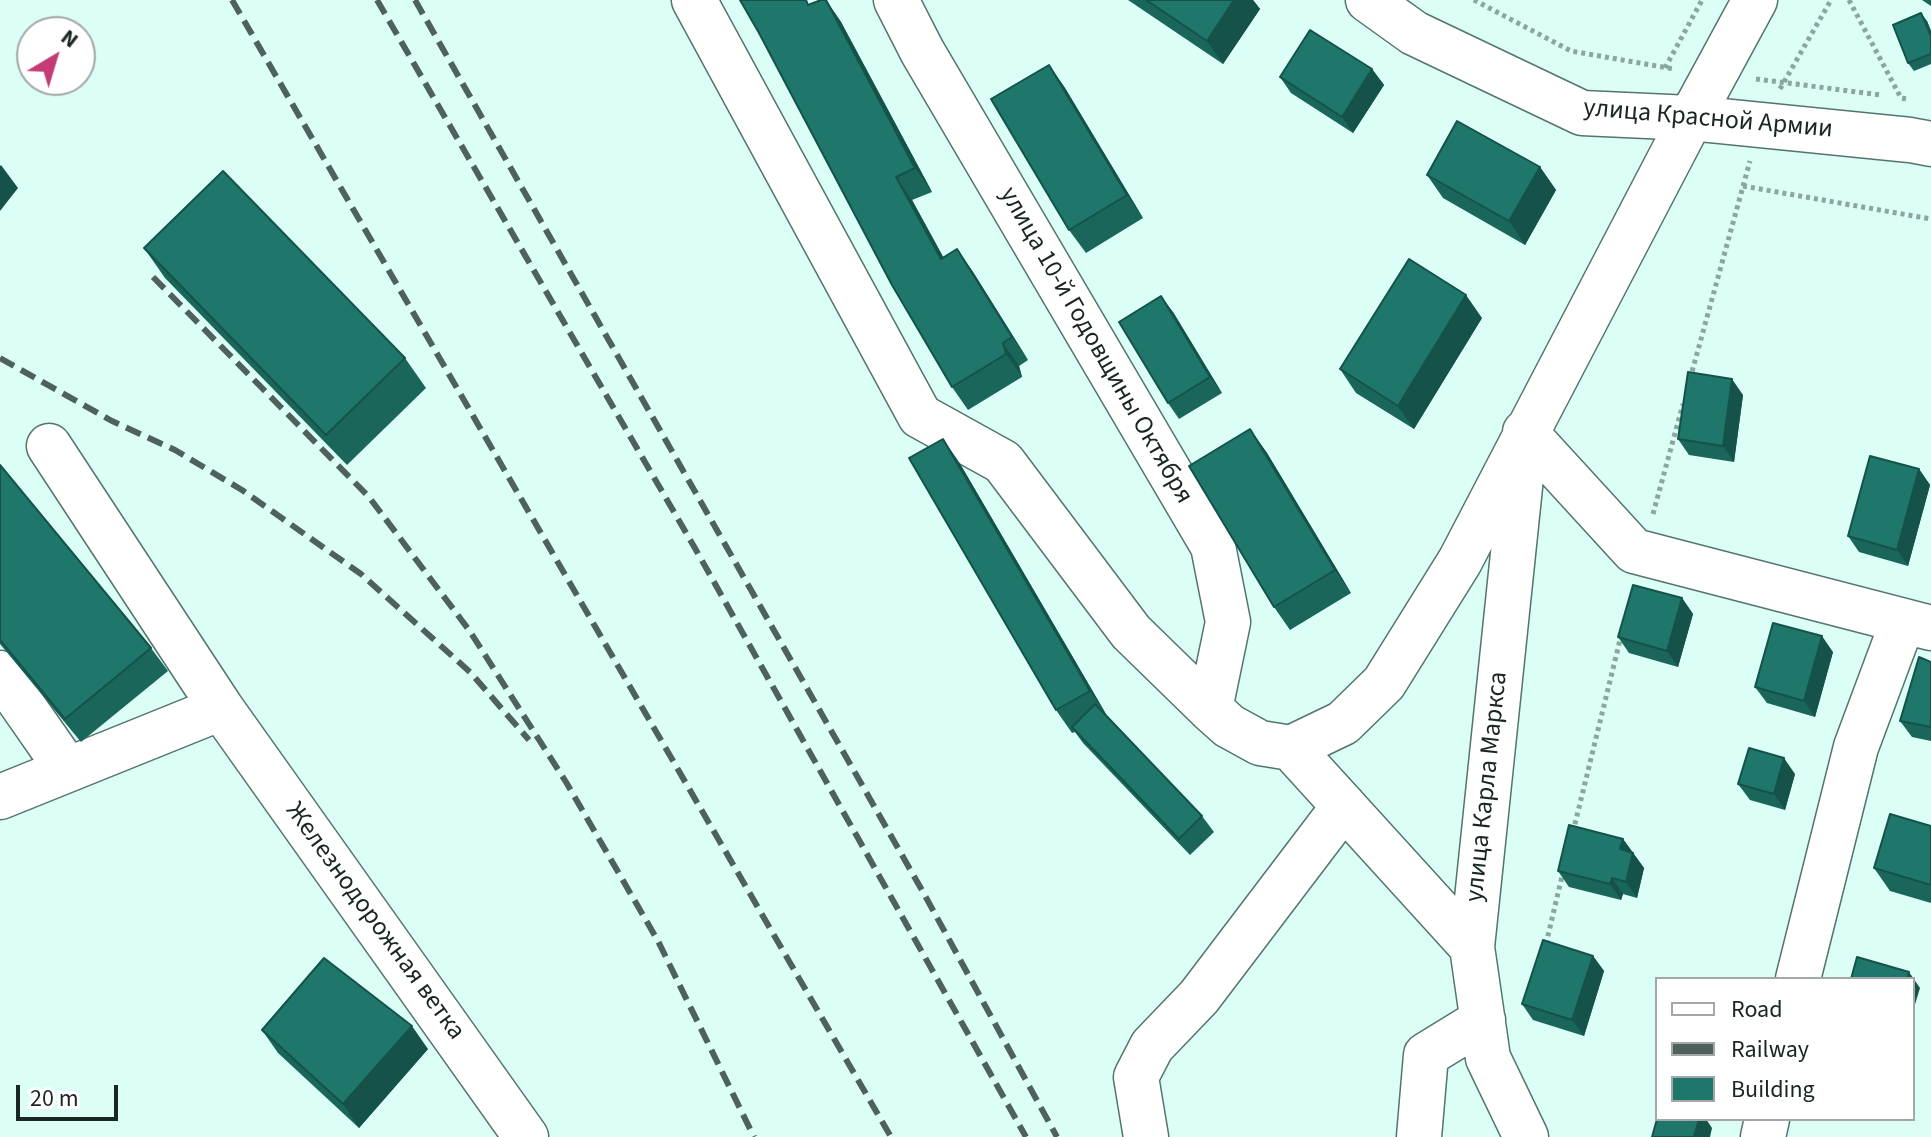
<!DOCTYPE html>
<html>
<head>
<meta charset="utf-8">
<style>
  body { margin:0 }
  #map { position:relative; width:1931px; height:1137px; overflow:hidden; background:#dbfef6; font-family:"Source Sans 3",sans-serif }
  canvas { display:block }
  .legend { position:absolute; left:1655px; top:977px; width:260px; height:144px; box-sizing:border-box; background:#fff; border:2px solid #a3a8a7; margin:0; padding:10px 14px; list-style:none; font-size:24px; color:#192623 }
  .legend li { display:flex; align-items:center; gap:16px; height:40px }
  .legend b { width:40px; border:2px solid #a3a8a7 }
  .north { position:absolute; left:16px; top:16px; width:80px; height:80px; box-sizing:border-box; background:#fff; border:2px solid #a3a8a7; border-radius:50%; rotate:38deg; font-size:22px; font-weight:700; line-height:32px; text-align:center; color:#192623 }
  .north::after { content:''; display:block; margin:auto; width:28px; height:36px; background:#c43b75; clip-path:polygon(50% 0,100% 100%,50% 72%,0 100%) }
  .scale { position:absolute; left:16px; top:1085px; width:102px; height:36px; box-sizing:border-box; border:4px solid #192623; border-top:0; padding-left:10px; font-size:24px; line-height:28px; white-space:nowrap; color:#192623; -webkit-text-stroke:6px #fff; paint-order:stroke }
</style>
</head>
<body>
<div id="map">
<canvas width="1931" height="1137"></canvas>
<ul class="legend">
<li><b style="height:10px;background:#fff"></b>Road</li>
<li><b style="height:10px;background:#4e615d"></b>Railway</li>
<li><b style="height:22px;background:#1e776a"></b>Building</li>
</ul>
<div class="north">N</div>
<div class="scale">20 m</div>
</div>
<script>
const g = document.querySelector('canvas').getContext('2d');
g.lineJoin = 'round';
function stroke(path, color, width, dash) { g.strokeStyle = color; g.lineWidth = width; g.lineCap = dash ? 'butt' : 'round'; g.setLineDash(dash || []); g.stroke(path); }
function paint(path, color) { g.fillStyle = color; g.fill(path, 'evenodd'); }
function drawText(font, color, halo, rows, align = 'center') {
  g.font = font + ' "Source Sans 3",sans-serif'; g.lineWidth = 8; g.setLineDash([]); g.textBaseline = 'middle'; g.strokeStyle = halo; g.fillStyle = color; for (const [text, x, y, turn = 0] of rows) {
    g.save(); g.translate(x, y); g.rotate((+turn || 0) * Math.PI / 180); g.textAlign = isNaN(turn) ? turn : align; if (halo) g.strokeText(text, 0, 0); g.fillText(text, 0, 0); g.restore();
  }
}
const minor = new Path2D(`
  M 694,0 L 920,416 L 1003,462 L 1131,632 L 1210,709 L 1229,726 L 1260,743 L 1291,748 L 1472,947
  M 896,0 L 922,51 L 1213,546 L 1228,622 L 1210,709
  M 1525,432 L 1634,551 L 1931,628
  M 49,446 L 221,708 L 526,1137
  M 1523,458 L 1472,947 L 1488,1058 L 1526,1137
  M 0,673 L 67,769
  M 1291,748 L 1343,723 L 1384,683 L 1460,561 L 1691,118 L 1910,140 L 1931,144
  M 0,797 L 221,708
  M 1798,979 L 1856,747 L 1903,621
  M 1146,1137 L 1136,1077 L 1152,1046 L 1199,997 L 1344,806
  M 1419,1137 L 1426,1055 L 1483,1020
  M 1763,1137 L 1767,1119`);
const major = new Path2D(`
  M 1368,0 L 1414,33 L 1582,113 L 1691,118 L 1755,0`);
stroke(minor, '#54746d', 47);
stroke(major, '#54746d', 47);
stroke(new Path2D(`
  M 1474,0 L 1571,51 L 1674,69
  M 1849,0 L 1901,98 L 1907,99
  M 1665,68 L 1702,0
  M 1756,79 L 1881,95
  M 1780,89 L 1831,0
  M 1743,186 L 1931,219
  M 1690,379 L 1750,161
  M 1653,514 L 1683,404
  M 1573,832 L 1621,636
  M 1546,944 L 1563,872`), '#8ba59f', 5, [4, 4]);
stroke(minor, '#fff', 44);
stroke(major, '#fff', 44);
stroke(new Path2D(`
  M 232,0 L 891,1137
  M 377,0 L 696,550 L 1026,1137
  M 415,0 L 923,892 L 1057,1137
  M 153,277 L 369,497 L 469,630 L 566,782 L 658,941 L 754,1137
  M 0,358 L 112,421 L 175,450 L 242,490 L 361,574 L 470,672 L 529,740`), '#4e615d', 6, [16, 8]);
paint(new Path2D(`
  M 826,0 L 841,22 L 932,192 L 912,200 L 943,257 L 957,249 L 973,272 L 1028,360 L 1019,366 L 1022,377 L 968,410 L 952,387 L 811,4 Z
  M 1128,0 L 1253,0 L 1260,9 L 1223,64 Z
  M 1922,0 L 1931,0 L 1931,6 Z
  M 1927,21 L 1931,31 L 1931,64 L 1914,71 L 1908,63 Z
  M 1049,65 L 1065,88 L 1143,218 L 1086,253 L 1069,230 Z
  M 1372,69 L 1384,85 L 1353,133 L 1291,93 L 1280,77 Z
  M 1540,167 L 1556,190 L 1525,245 L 1443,198 L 1427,175 Z
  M 144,248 L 405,358 L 426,388 L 347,465 L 165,278 Z
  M 1173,312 L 1222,393 L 1179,419 L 1168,403 Z
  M 1482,318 L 1414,429 L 1356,393 L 1340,369 Z
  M 1743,395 L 1734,462 L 1689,455 L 1678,439 Z
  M 1250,429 L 1267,453 L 1351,593 L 1290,630 L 1274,607 Z
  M 959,462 L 1106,714 L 1105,714 L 1202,816 L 1214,832 L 1190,855 L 1083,743 L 1075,732 L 1072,733 L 1056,710 Z
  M 0,465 L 151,648 L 168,671 L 81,742 L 0,644 Z
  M 1919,469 L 1930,485 L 1908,566 L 1859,552 L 1848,536 Z
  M 1682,598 L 1693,614 L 1678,667 L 1629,653 L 1618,637 Z
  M 1833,652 L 1815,717 L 1767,703 L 1755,687 Z
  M 1931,662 L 1931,741 L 1912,737 L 1900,721 Z
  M 1795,774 L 1785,810 L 1750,800 L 1738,784 Z
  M 1931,826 L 1931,903 L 1890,891 L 1874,868 Z
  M 1623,839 L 1644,868 L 1637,898 L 1623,894 L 1621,900 L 1569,887 L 1558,871 Z
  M 1593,956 L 1604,971 L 1584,1036 L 1533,1020 L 1522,1004 Z
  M 262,1030 L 428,1049 L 359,1128 L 278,1053 Z`), '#1a665b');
paint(new Path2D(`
  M 826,0 L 841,22 L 932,192 L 915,168 Z
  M 1234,0 L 1253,0 L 1260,9 L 1223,64 L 1207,41 Z
  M 1921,13 L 1927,21 L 1931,31 L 1931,36 Z
  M 1049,65 L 1065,88 L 1143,218 L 1127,195 Z
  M 1372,69 L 1384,85 L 1353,133 L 1342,117 Z
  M 1,165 L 18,188 L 0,211 L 0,166 Z
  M 1540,167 L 1556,190 L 1525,245 L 1509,221 Z
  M 896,177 L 912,200 L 957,282 L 941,259 Z
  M 957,249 L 973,272 L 1028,360 L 1012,337 Z
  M 1466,295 L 1482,318 L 1414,429 L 1398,406 Z
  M 1161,296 L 1173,312 L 1222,393 L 1210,377 Z
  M 1003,343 L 1019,366 L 1022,377 L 1006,354 Z
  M 1732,379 L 1743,395 L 1734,462 L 1723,446 Z
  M 1250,429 L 1267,453 L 1351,593 L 1335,570 Z
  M 943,439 L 959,462 L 1106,714 L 1090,691 Z
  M 1919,469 L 1930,485 L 1908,566 L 1897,550 Z
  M 1682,598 L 1693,614 L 1678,667 L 1667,651 Z
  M 1822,636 L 1833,652 L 1815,717 L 1804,701 Z
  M 1784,758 L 1795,774 L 1785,810 L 1774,794 Z
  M 1623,839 L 1644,868 L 1637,898 L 1626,882 L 1620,849 Z
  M 1612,878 L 1623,894 L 1621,900 L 1610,884 Z
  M 1593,956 L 1604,971 L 1584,1036 L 1572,1020 Z
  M 1909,972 L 1920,988 L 1913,1011 L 1913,979 L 1907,979 Z
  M 412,1026 L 428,1049 L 359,1128 L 343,1104 Z
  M 1699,1119 L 1706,1119 L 1712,1128 L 1710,1137 L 1694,1137 Z`), '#15534a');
const building = new Path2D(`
  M 740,0 L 806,0 L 808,5 L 821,0 L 826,0 L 915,168 L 896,177 L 941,259 L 957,249 L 1012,337 L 1003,343 L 1006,354 L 952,387 L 892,285 L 759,33 Z
  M 1146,0 L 1234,0 L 1207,41 Z
  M 1921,13 L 1931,36 L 1931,54 L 1908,63 L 1893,25 Z
  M 1310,30 L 1372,69 L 1342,117 L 1280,77 Z
  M 1049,65 L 1127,195 L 1069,230 L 991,99 Z
  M 1457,121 L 1540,167 L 1509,221 L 1427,175 Z
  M 223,171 L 405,358 L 326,435 L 144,248 Z
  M 1409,259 L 1466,295 L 1398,406 L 1340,369 Z
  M 1161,296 L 1210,377 L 1168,403 L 1119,322 Z
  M 1688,372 L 1732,379 L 1723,446 L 1678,439 Z
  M 1250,429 L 1335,570 L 1274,607 L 1189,466 Z
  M 943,439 L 1090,691 L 1056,710 L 909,458 Z
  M 1870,456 L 1919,469 L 1897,550 L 1848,536 Z
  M 0,465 L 151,648 L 65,719 L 0,640 Z
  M 1633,585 L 1682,598 L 1667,651 L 1618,637 Z
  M 1773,623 L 1822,636 L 1804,701 L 1755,687 Z
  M 1919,657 L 1931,662 L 1931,727 L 1900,721 Z
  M 1095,704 L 1202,816 L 1179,839 L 1072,727 Z
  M 1749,748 L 1784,758 L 1774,794 L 1738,784 Z
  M 1890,814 L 1931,826 L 1931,885 L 1874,868 Z
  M 1569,825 L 1623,839 L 1620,849 L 1633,853 L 1626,882 L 1612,878 L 1610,884 L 1558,871 Z
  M 1543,940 L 1593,956 L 1572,1020 L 1522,1004 Z
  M 1857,957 L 1909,972 L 1907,979 L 1851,979 Z
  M 324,958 L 412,1026 L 343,1104 L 262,1030 Z
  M 1657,1119 L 1699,1119 L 1694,1137 L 1652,1137 Z`);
paint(building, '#1e776a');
stroke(building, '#15534a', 2);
drawText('26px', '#192623', '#fff', [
  ["улица Красной Армии",1708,120,5],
  ["улица 10-й Годовщины Октября",1095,346,60],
  ["улица Карла Маркса",1488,787,-84],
  ["Железнодорожная ветка",374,922,54]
]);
</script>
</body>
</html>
